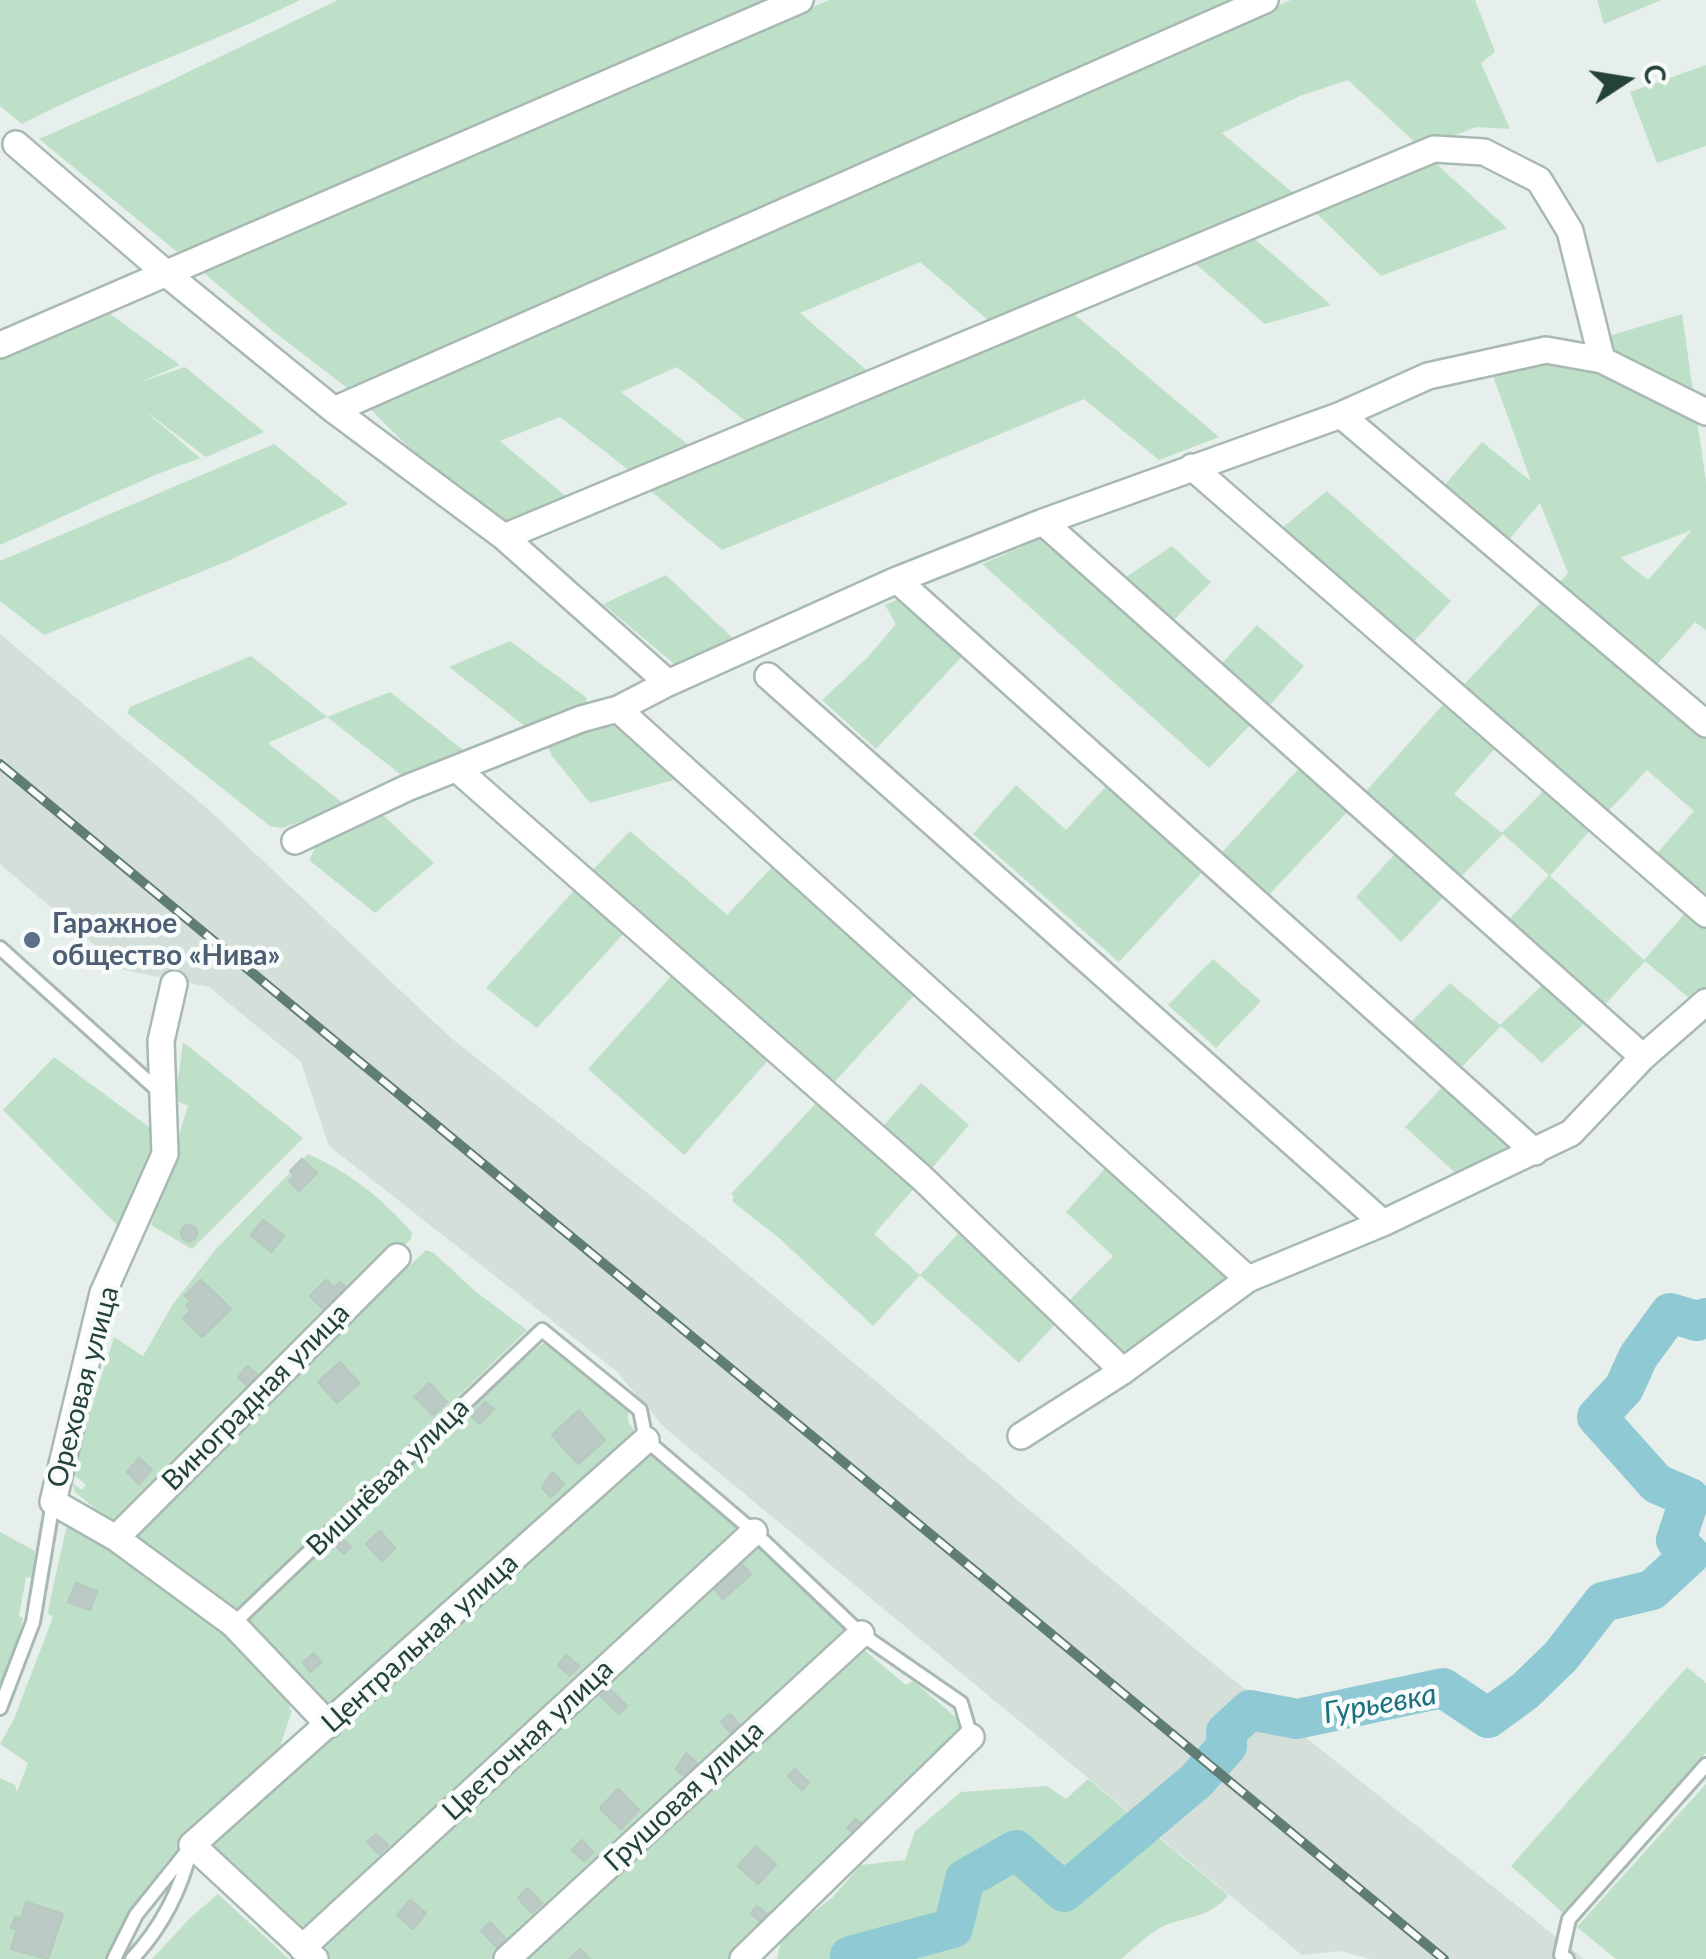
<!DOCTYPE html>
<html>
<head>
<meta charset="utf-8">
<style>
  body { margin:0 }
  #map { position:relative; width:1706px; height:1959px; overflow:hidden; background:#e6efeb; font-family:Lato,sans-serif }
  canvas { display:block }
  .north { position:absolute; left:1576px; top:30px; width:100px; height:100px; -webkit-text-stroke:8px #f7fbf9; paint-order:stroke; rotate:78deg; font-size:28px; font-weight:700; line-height:40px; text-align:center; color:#24423a }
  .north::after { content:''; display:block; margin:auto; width:35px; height:45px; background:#24423a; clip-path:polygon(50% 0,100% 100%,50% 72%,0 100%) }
</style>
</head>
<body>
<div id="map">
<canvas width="1706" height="1959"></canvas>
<div class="north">С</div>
</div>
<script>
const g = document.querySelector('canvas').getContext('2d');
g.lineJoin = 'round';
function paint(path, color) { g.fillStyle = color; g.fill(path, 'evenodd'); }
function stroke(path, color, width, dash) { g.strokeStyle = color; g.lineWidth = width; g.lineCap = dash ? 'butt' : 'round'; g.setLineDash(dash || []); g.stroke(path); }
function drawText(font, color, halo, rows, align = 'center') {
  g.font = font + ' Lato,sans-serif'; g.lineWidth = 9; g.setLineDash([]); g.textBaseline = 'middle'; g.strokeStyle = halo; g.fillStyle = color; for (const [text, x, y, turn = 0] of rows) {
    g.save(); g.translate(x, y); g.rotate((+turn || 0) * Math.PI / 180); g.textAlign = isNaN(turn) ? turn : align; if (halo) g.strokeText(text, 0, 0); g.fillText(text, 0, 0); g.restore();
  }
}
paint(new Path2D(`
  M 0,634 L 209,810 L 451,1038 L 707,1240 L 1211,1662 L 1584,1959 L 1370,1959 L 1340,1951 L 1302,1955 L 665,1428 L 615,1370 L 329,1146 L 301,1062 L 209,987 L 124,970 L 0,864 Z`), '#d4dfda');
paint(new Path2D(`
  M 0,0 L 300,0 C 209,45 112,77 22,124 L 0,106 Z
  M 338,0 L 786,0 L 187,260 L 39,139 L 157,87 Z
  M 829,0 L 1248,0 L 355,394 L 273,331 L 198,268 L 434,171 Z
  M 1291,0 L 1475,0 L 1495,52 L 1481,63 L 1510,129 L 1476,127 L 1421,148 L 1348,80 L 1300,96 L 1222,133 L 1299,198 L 995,326 L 920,262 L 800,313 L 871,374 L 753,427 L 677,367 L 621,392 L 695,450 L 634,474 L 560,417 L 500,441 L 569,499 L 508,527 L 436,474 L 365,404 Z
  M 1597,0 L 1661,0 L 1604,24 Z
  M 1706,65 L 1706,146 L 1657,163 L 1630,92 Z
  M 1430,158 L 1507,228 L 1381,276 L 1311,208 Z
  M 1249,234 L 1331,305 L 1265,324 L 1190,259 Z
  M 98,305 L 180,365 L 141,382 L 185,367 L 264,432 L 206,457 L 144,410 L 200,458 C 128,484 68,515 0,545 L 0,350 Z
  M 1068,309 L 1219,437 L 1159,460 L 1084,399 L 722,550 L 648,489 L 827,412 L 858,406 L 888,387 Z
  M 1682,314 L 1706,482 L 1706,630 L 1695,622 L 1652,670 L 1555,588 L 1568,573 L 1540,503 L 1505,544 L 1442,488 L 1482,442 L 1531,481 L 1493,376 L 1569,348 ZM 1692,530 L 1648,580 L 1621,558 L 1622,557 Z
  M 274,444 L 348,504 L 228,561 L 44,635 L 0,601 L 0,561 Z
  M 1327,491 L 1451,601 L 1408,648 L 1282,528 Z
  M 1050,535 L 1255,720 L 1209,768 L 982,564 Z
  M 1172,546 L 1211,582 L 1168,626 L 1120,581 Z
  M 666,575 L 668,577 L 738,643 L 680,669 L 603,604 Z
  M 1546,597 L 1706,733 L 1706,907 L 1651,860 L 1694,811 L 1647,770 L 1603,817 L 1457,692 Z
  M 901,598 L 966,652 L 876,749 L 822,700 L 868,657 L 896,624 L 885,605 Z
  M 1257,625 L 1304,666 L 1264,712 L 1216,670 Z
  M 510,641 L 587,698 L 585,708 L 531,731 L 449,667 Z
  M 251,656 L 327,717 L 390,692 L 472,757 L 409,781 L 327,717 L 268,743 L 345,805 L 283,828 L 270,826 L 127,713 L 130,707 Z
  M 1447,700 L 1499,744 L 1454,794 L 1502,833 L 1548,786 L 1593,827 L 1550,876 L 1644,960 L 1688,910 L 1706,926 L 1706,990 L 1695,1003 L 1645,961 L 1601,1009 L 1505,924 L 1549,875 L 1503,834 L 1456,882 L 1360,798 Z
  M 615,720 L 673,769 L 674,780 L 590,803 L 552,756 L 548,746 Z
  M 1303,764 L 1352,807 L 1263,901 L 1215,860 Z
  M 1110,782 L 1207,867 L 1119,962 L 973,834 L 1016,785 L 1066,830 Z
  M 383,815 L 434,863 L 375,913 L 309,860 L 317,844 Z
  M 630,831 L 727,915 L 772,867 L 917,992 L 828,1089 L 587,876 Z
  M 1399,849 L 1449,891 L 1401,942 L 1356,897 Z
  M 577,887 L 627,930 L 537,1028 L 486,988 Z
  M 1213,959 L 1261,1001 L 1216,1048 L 1168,1005 Z
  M 675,972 L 771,1057 L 684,1155 L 588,1069 Z
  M 1549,979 L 1590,1018 L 1542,1063 L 1501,1026 L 1457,1072 L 1406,1027 L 1450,983 L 1500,1025 Z
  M 183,1042 L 303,1138 L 192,1249 L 151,1225 L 188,1106 L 177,1101 L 176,1094 Z
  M 54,1057 L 157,1133 L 146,1178 L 123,1231 L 3,1110 Z
  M 1449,1080 L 1513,1148 L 1461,1178 L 1405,1127 Z
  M 921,1083 L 969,1125 L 926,1175 L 878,1132 Z
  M 820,1099 L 918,1184 L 874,1234 L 920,1275 L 964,1227 L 1061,1318 L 1019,1363 L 920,1275 L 873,1326 L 779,1238 L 732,1201 L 734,1196 L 731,1194 Z
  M 308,1154 C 346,1170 385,1200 412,1233 L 411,1239 L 122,1517 L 110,1521 L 75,1492 L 72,1483 L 82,1490 L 86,1485 L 71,1472 L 114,1337 L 143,1356 L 173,1304 L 216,1249 Z
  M 1109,1164 L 1228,1271 L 1228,1285 L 1124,1357 L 1066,1304 L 1113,1256 L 1066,1212 Z
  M 426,1250 L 434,1253 L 475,1291 L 527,1330 L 237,1609 L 233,1610 L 133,1536 L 265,1401 Z
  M 542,1344 L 549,1344 L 628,1408 L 628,1421 L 637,1435 L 333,1707 L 328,1707 L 326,1702 L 302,1680 L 304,1677 L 248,1625 L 247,1620 L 500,1379 Z
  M 641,1451 L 660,1458 L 738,1525 L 739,1536 L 303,1935 L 210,1846 L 213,1840 Z
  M 68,1520 L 212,1623 L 292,1697 L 289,1709 L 292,1711 L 281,1743 L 285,1747 L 190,1834 L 163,1866 L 111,1959 L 0,1959 L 0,1778 L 15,1785 L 17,1792 L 28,1763 L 0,1744 L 14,1719 L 53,1617 L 48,1614 L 49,1606 Z
  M 0,1532 L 35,1551 L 32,1578 L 26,1577 L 19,1616 L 23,1618 L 11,1667 L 0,1695 Z
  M 758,1545 L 845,1623 L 847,1633 L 495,1959 L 329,1959 L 315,1946 Z
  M 858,1645 L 906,1685 L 913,1681 L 965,1725 L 733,1959 L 513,1959 Z
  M 1687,1667 L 1706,1683 L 1706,1753 L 1564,1914 L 1511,1866 Z
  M 1088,1779 L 1228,1895 C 1211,1919 1181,1916 1158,1929 C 1145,1937 1133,1949 1121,1959 L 777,1959 L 782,1936 L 832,1898 L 861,1865 L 905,1860 L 915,1831 L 961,1792 L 1047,1786 L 1066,1799 Z
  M 1706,1784 L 1706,1959 L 1616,1959 L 1577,1927 Z
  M 218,1894 L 289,1959 L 152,1959 L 191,1917 Z`), '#bfe0c8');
stroke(new Path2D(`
  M 850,1959 L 850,1956 L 953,1928 L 965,1879 L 1016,1850 L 1064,1892 L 1196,1781 L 1227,1746 L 1226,1732 L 1250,1710 L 1297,1719 L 1443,1688 L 1488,1718 L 1525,1691 L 1561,1656 L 1603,1602 L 1652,1590 L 1690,1555 L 1676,1540 L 1690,1498 L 1657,1484 L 1597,1417 L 1624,1388 L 1638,1357 L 1670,1313 L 1697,1321 L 1706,1318`), '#8ec9d4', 40);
const building = new Path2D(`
  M 302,1159 L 317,1173 L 299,1191 L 289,1181 L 295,1175 L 290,1171 Z
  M 263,1220 L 284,1236 L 271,1252 L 251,1235 Z
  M181 1233a8 8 0 1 1 16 0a8 8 0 1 1-16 0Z
  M 201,1280 L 231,1309 L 202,1337 L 183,1318 L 191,1311 L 186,1306 L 191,1301 L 185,1296 Z
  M 326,1280 L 334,1288 L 340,1282 L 346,1288 L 324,1310 L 310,1296 Z
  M 340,1362 L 359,1383 L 337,1403 L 318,1382 Z
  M 247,1366 L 258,1375 L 249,1387 L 238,1378 Z
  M 429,1383 L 447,1402 L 433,1415 L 415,1397 Z
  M 485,1402 L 494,1409 L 480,1424 L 472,1416 Z
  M 579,1410 L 605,1440 L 578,1464 L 552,1435 Z
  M 139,1458 L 152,1470 L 139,1484 L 127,1472 Z
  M 552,1472 L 564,1484 L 551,1497 L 542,1488 Z
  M 380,1531 L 395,1548 L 382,1561 L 366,1544 Z
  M 342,1538 L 351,1547 L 344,1554 L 335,1545 Z
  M 738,1560 L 751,1574 L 723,1599 L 711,1584 Z
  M 76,1583 L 97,1591 L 90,1610 L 68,1602 Z
  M 314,1653 L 321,1662 L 310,1672 L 303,1663 Z
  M 566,1655 L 579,1666 L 570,1676 L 558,1665 Z
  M 607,1687 L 627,1706 L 619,1714 L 600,1695 Z
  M 730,1714 L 740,1725 L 731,1733 L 721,1722 Z
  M 686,1753 L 697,1763 L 685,1777 L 676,1769 Z
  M 795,1769 L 809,1783 L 802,1790 L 788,1776 Z
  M 618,1789 L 639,1810 L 621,1829 L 600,1808 Z
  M 855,1819 L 863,1825 L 855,1834 L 847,1828 Z
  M 376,1834 L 388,1845 L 379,1854 L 367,1842 Z
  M 582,1840 L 593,1852 L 584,1861 L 572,1850 Z
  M 756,1846 L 776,1865 L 758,1884 L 738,1866 Z
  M 528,1888 L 542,1903 L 532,1913 L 518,1898 Z
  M 410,1900 L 426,1913 L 413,1929 L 397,1915 Z
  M 26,1902 L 63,1914 L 48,1959 L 11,1949 L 17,1930 L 11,1928 L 15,1917 L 21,1919 Z
  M 757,1906 L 774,1920 L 771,1931 L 751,1913 Z
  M 490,1922 L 506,1939 L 498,1948 L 481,1931 Z
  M 580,1949 L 590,1959 L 569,1959 Z`);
paint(building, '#bbcac4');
stroke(building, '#b8c9c2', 2.5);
const lane = new Path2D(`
  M 0,948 L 162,1094
  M 233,1624 L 542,1330 L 640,1410 L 646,1440 L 754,1532 L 861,1634 L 961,1703 L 971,1737
  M 0,1708 L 33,1622 L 53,1502
  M 114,1959 L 136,1915 L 192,1845
  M 132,1959 C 161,1928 181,1889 191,1848
  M 1567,1959 L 1561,1955 L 1569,1919 L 1706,1765`);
const street = new Path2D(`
  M 16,144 L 168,275 L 334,410 L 504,537 L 668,683
  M 0,345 L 800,0
  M 334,410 L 1265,0
  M 1341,415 L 1706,724
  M 1192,467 L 1706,914
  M 1043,522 L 1643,1057
  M 504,537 L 1434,149 L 1484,152 L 1539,180 L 1570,231 L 1602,360
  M 897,580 L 1535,1152
  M 768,676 L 1383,1223
  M 618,709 L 1248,1279
  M 458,770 L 921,1177 L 1123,1371
  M 295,841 L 407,788 L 581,719 L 618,709 L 668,683 L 897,580 L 1043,522 L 1341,415 L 1428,376 L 1546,350 L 1602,360 L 1706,412
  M 174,984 L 161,1041 L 165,1154 L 103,1293 L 53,1502 L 116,1538 L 233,1624 L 329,1725
  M 1021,1436 L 1123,1371 L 1248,1279 L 1383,1223 L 1571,1133 L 1643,1057 L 1706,1002
  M 116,1538 L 397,1257
  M 302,1948 L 754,1532
  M 315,1959 L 192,1845 L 646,1440
  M 507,1959 L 861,1634
  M 743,1959 L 971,1737`);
stroke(lane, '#a8b8b2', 18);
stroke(street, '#a8b8b2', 30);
stroke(lane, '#fff', 12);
stroke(street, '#fff', 25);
const rail = new Path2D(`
  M 0,764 L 1444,1959`);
stroke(rail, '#5f7d75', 10);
stroke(rail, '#f7fbf9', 6, [19]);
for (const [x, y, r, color] of [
  [32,940,10,"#5c6f8a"]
]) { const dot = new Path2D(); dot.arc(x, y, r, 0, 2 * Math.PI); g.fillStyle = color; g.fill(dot); stroke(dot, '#f7fbf9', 4); }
drawText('bold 28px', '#4e5e75', '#f7fbf9', [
  ["Гаражное",52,924],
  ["общество «Нива»",52,956]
], 'left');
drawText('28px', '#24423a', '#f7fbf9', [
  ["Ореховая улица",83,1387,-75],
  ["Виноградная улица",256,1397,-45],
  ["Вишнёвая улица",388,1477,-44],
  ["Центральная улица",420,1643,-42],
  ["Цветочная улица",528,1740,-43],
  ["Грушовая улица",684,1796,-43]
]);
drawText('italic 30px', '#1c6f80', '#f7fbf9', [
  ["Гурьевка",1380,1704,-10]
]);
</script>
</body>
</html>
